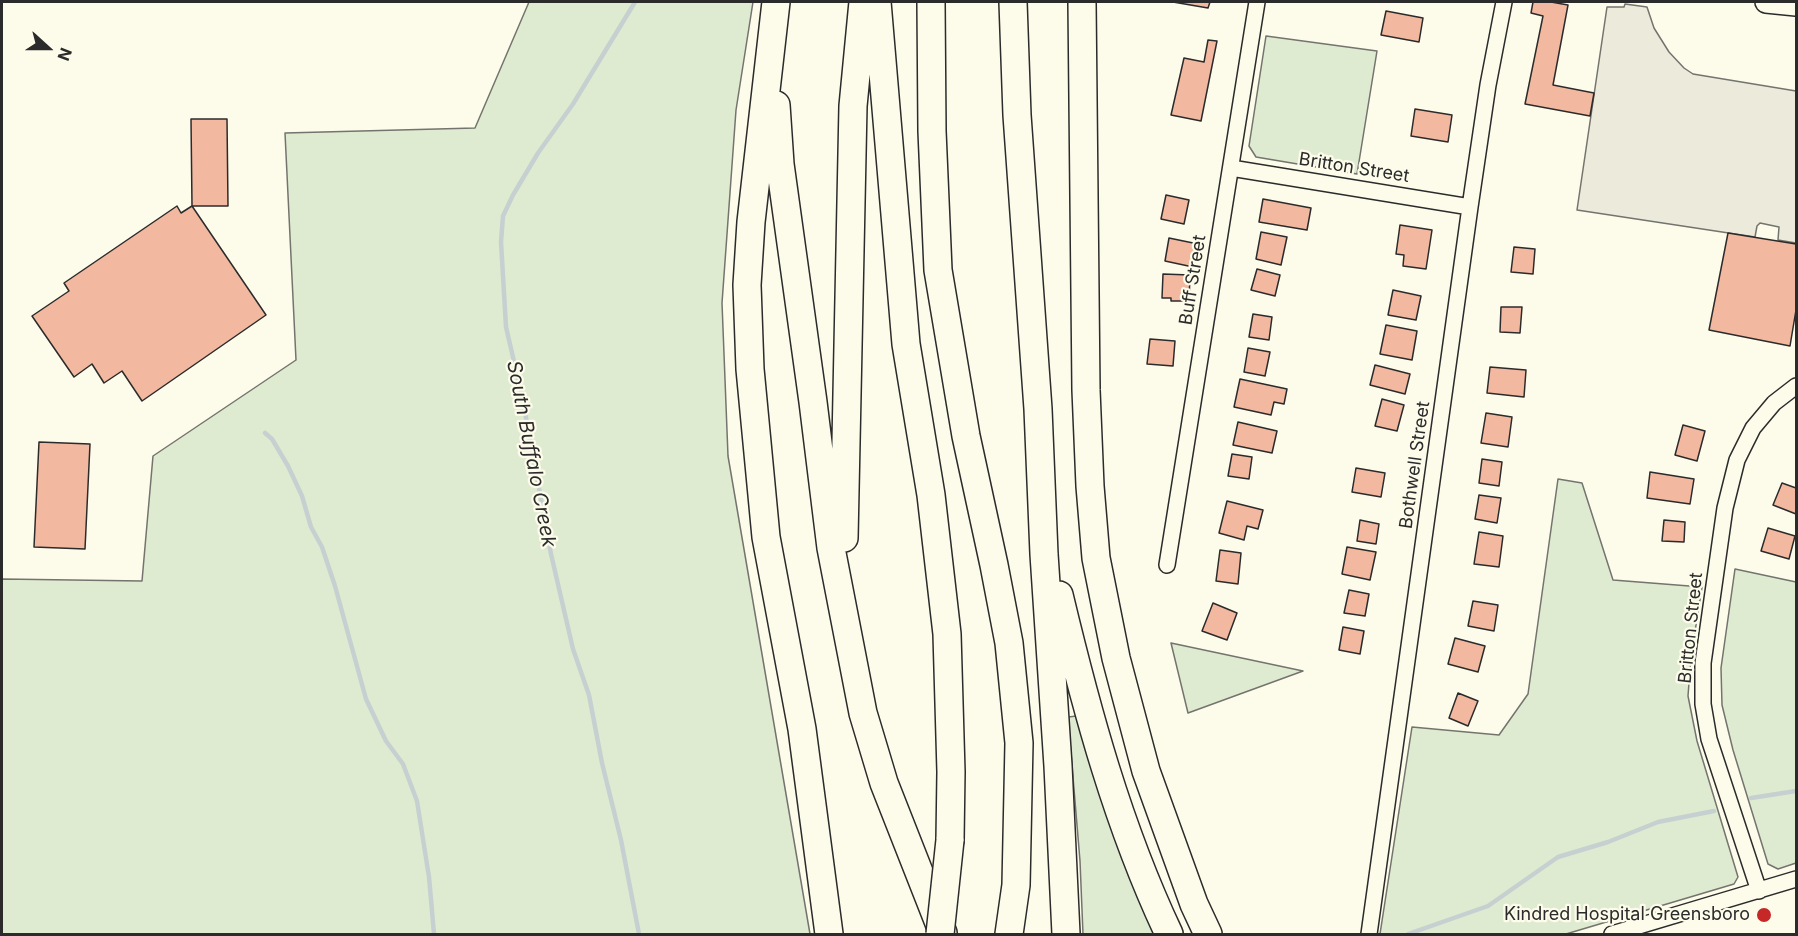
<!DOCTYPE html>
<html>
<head>
<meta charset="utf-8">
<style>
  body { margin:0 }
  #map { position:relative; width:1798px; height:936px; overflow:hidden; background:#fdfbea; font-family:Inter,sans-serif }
  canvas { display:block }
  .frame { position:absolute; inset:0; border:3px solid #2b2b2b; pointer-events:none }
  .north { position:absolute; left:18px; top:18px; width:60px; height:60px; -webkit-text-stroke:4px #fdfbea; paint-order:stroke; rotate:111deg; font-size:16px; font-weight:700; line-height:24px; text-align:center; color:#2b2b2b }
  .north::after { content:''; display:block; margin:auto; width:21px; height:27px; background:#2b2b2b; clip-path:polygon(50% 0,100% 100%,50% 72%,0 100%) }
</style>
</head>
<body>
<div id="map">
<canvas width="1798" height="936"></canvas>
<div class="frame"></div>
<div class="north">N</div>
</div>
<script>
const g = document.querySelector('canvas').getContext('2d');
g.lineJoin = 'round';
function paint(path, color) { g.fillStyle = color; g.fill(path, 'evenodd'); }
function stroke(path, color, width, dash) { g.strokeStyle = color; g.lineWidth = width; g.lineCap = dash ? 'butt' : 'round'; g.setLineDash(dash || []); g.stroke(path); }
function drawText(font, color, halo, rows, align = 'center') {
  g.font = font + ' Inter,sans-serif'; g.lineWidth = 4.5; g.setLineDash([]); g.textBaseline = 'middle'; g.strokeStyle = halo; g.fillStyle = color; for (const [text, x, y, turn = 0] of rows) {
    g.save(); g.translate(x, y); g.rotate((+turn || 0) * Math.PI / 180); g.textAlign = isNaN(turn) ? turn : align; if (halo) g.strokeText(text, 0, 0); g.fillText(text, 0, 0); g.restore();
  }
}
const green = new Path2D(`
  M 529,2 L 753,2 L 736,110 L 722,303 L 728,456 L 810,934 L 2,934 L 2,579 L 142,581 L 153,456 L 296,360 L 285,133 L 475,128 Z
  M 1266,36 L 1377,51 L 1357,174 L 1256,157 L 1249,146 Z
  M 1558,479 L 1582,483 L 1613,580 L 1702,587 L 1691,657 L 1688,696 L 1697,741 L 1738,877 L 1734,884 L 1566,934 L 1380,934 L 1412,727 L 1499,735 L 1528,694 Z
  M 1735,569 L 1796,582 L 1796,863 L 1778,869 L 1768,864 L 1733,750 L 1722,705 L 1721,668 Z
  M 1171,643 L 1303,671 L 1188,713 Z
  M 1077,716 L 1158,934 L 1083,934 L 1080,861 L 1068,717 Z`);
paint(green, '#deebd1');
stroke(green, '#74746e', 1.5);
const parking = new Path2D(`
  M 1625,4 L 1647,7 L 1654,28 L 1669,52 L 1684,68 L 1693,74 L 1796,91 L 1796,243 L 1778,240 L 1779,227 L 1760,223 L 1757,226 L 1755,237 L 1577,210 L 1607,7 L 1624,7 Z`);
paint(parking, '#eceadb');
stroke(parking, '#74746e', 1.5);
stroke(new Path2D(`
  M 635,2 L 573,104 L 538,153 L 513,195 L 503,216 L 501,242 L 506,327 L 522,396 L 551,554 L 573,649 L 589,695 L 602,763 L 621,840 L 639,934
  M 265,433 L 272,439 L 288,466 L 302,496 L 311,527 L 322,547 L 335,586 L 366,699 L 386,741 L 403,764 L 417,801 L 429,877 L 434,934
  M 1751,798 L 1796,791
  M 1408,934 L 1488,906 L 1558,857 L 1608,842 L 1658,822 L 1714,811`), '#c7d0d0', 4.5);
const building = new Path2D(`
  M 1173,2 L 1210,2 L 1208,8 Z
  M 1533,2 L 1551,2 L 1568,5 L 1553,85 L 1594,93 L 1590,116 L 1525,104 L 1543,16 L 1531,13 Z
  M 1386,11 L 1423,18 L 1419,42 L 1381,35 Z
  M 1208,40 L 1217,41 L 1201,121 L 1171,115 L 1184,58 L 1204,62 Z
  M 1415,109 L 1452,115 L 1448,142 L 1411,136 Z
  M 191,119 L 227,119 L 228,206 L 192,206 Z
  M 1166,195 L 1189,200 L 1184,224 L 1161,219 Z
  M 1263,199 L 1311,208 L 1307,230 L 1259,222 Z
  M 177,206 L 181,213 L 192,206 L 266,315 L 142,401 L 122,371 L 104,383 L 92,364 L 74,377 L 32,316 L 69,291 L 64,283 Z
  M 1400,225 L 1432,230 L 1426,269 L 1403,266 L 1404,255 L 1396,254 Z
  M 1261,232 L 1287,237 L 1281,265 L 1256,259 Z
  M 1728,233 L 1796,244 L 1796,310 L 1790,346 L 1709,330 Z
  M 1169,238 L 1198,244 L 1193,267 L 1165,261 Z
  M 1514,247 L 1535,249 L 1533,274 L 1511,272 Z
  M 1257,269 L 1280,275 L 1275,296 L 1251,290 Z
  M 1163,274 L 1190,275 L 1189,301 L 1171,301 L 1171,298 L 1162,298 Z
  M 1393,290 L 1421,296 L 1416,320 L 1388,315 Z
  M 1501,307 L 1522,307 L 1520,333 L 1500,332 Z
  M 1253,314 L 1272,317 L 1269,340 L 1249,337 Z
  M 1386,325 L 1417,331 L 1412,360 L 1380,354 Z
  M 1150,339 L 1175,341 L 1173,366 L 1147,364 Z
  M 1248,348 L 1270,352 L 1265,376 L 1244,372 Z
  M 1375,365 L 1410,374 L 1405,394 L 1370,385 Z
  M 1490,367 L 1526,370 L 1524,397 L 1487,393 Z
  M 1240,379 L 1287,389 L 1284,404 L 1274,402 L 1271,415 L 1234,407 Z
  M 1382,399 L 1404,405 L 1397,431 L 1375,426 Z
  M 1486,413 L 1512,417 L 1508,447 L 1481,443 Z
  M 1238,422 L 1277,431 L 1272,453 L 1233,445 Z
  M 1683,425 L 1705,431 L 1697,461 L 1675,455 Z
  M 39,442 L 90,444 L 85,549 L 34,547 Z
  M 1232,454 L 1252,457 L 1249,479 L 1228,476 Z
  M 1482,459 L 1502,462 L 1499,486 L 1479,483 Z
  M 1356,468 L 1385,473 L 1381,497 L 1352,492 Z
  M 1650,472 L 1694,479 L 1690,504 L 1647,498 Z
  M 1782,483 L 1796,488 L 1796,514 L 1773,505 Z
  M 1479,495 L 1501,498 L 1497,523 L 1475,519 Z
  M 1227,501 L 1263,510 L 1258,529 L 1247,526 L 1244,540 L 1219,533 Z
  M 1360,520 L 1379,524 L 1376,544 L 1357,541 Z
  M 1664,520 L 1685,522 L 1684,542 L 1662,541 Z
  M 1768,528 L 1795,536 L 1789,559 L 1761,551 Z
  M 1479,532 L 1503,536 L 1499,567 L 1474,564 Z
  M 1347,547 L 1376,552 L 1370,580 L 1342,574 Z
  M 1220,550 L 1241,553 L 1238,584 L 1216,581 Z
  M 1349,590 L 1369,594 L 1365,616 L 1344,613 Z
  M 1473,601 L 1498,605 L 1494,631 L 1468,626 Z
  M 1213,603 L 1237,613 L 1227,640 L 1202,631 Z
  M 1343,627 L 1364,631 L 1360,654 L 1339,650 Z
  M 1455,638 L 1485,646 L 1478,672 L 1448,664 Z
  M 1458,693 L 1478,701 L 1468,726 L 1449,718 Z`);
paint(building, '#f2b8a0');
stroke(building, '#2b2b2b', 1.5);
const minor = new Path2D(`
  M 1231,168 L 1470,207
  M 1167,565 L 1257,2
  M 1759,891 L 1709,739 L 1703,704 L 1703,663 L 1725,508 L 1737,460 L 1753,428 L 1774,403 L 1796,386
  M 1369,934 L 1470,207 L 1488,85 L 1504,2
  M 1612,934 L 1796,879`);
const secondary = new Path2D(`
  M 1766,2 L 1796,5`);
const motorway = new Path2D(`
  M 776,2 L 751,222 L 747,285 L 750,369 L 766,537 L 802,729 L 829,934
  M 877,2 L 906,344 L 931,495 L 947,634 L 951,772 L 950,840
  M 931,2 L 932,131 L 938,270 L 966,436 L 994,565 L 1009,643 L 1019,743 L 1016,885 L 1009,934
  M 1013,2 L 1017,115 L 1038,409 L 1044,554 L 1058,766 L 1066,934
  M 1082,2 L 1086,390 L 1090,486 L 1096,558 L 1116,658 L 1146,771 L 1194,904 L 1208,934
  M 776,105 L 780,164 L 813,402 L 831,548 L 863,713 L 884,783 L 943,933
  M 844,538 L 853,106 L 863,2
  M 1059,595 C 1087,712 1118,826 1169,934`);
stroke(minor, '#2b2b2b', 18);
stroke(secondary, '#2b2b2b', 24);
stroke(motorway, '#2b2b2b', 30);
stroke(minor, '#fdfbea', 15);
stroke(secondary, '#fdfbea', 21);
stroke(motorway, '#fdfbea', 27);
const motorwayBridge = new Path2D(`
  M 940,934 L 950,840`);
stroke(motorwayBridge, '#2b2b2b', 30, []);
stroke(motorwayBridge, '#fdfbea', 27);
for (const [x, y, r, color] of [
  [1764,915,8,"#c62828"]
]) { const dot = new Path2D(); dot.arc(x, y, r, 0, 2 * Math.PI); g.fillStyle = color; g.fill(dot); stroke(dot, '#fdfbea', 2); }
drawText('18px', '#2b2b2b', '#fdfbea', [
  ["Britton Street",1354,168,9],
  ["Buff Street",1193,280,-81],
  ["Bothwell Street",1415,465,-82],
  ["Britton Street",1691,628,-84]
]);
drawText('18px', '#2b2b2b', '#fdfbea', [
  ["Kindred Hospital Greensboro",1750,915]
], 'right');
drawText('italic 20px', '#2b2b2b', '#fdfbea', [
  ["South Buffalo Creek",531,454,79]
]);
</script>
</body>
</html>
